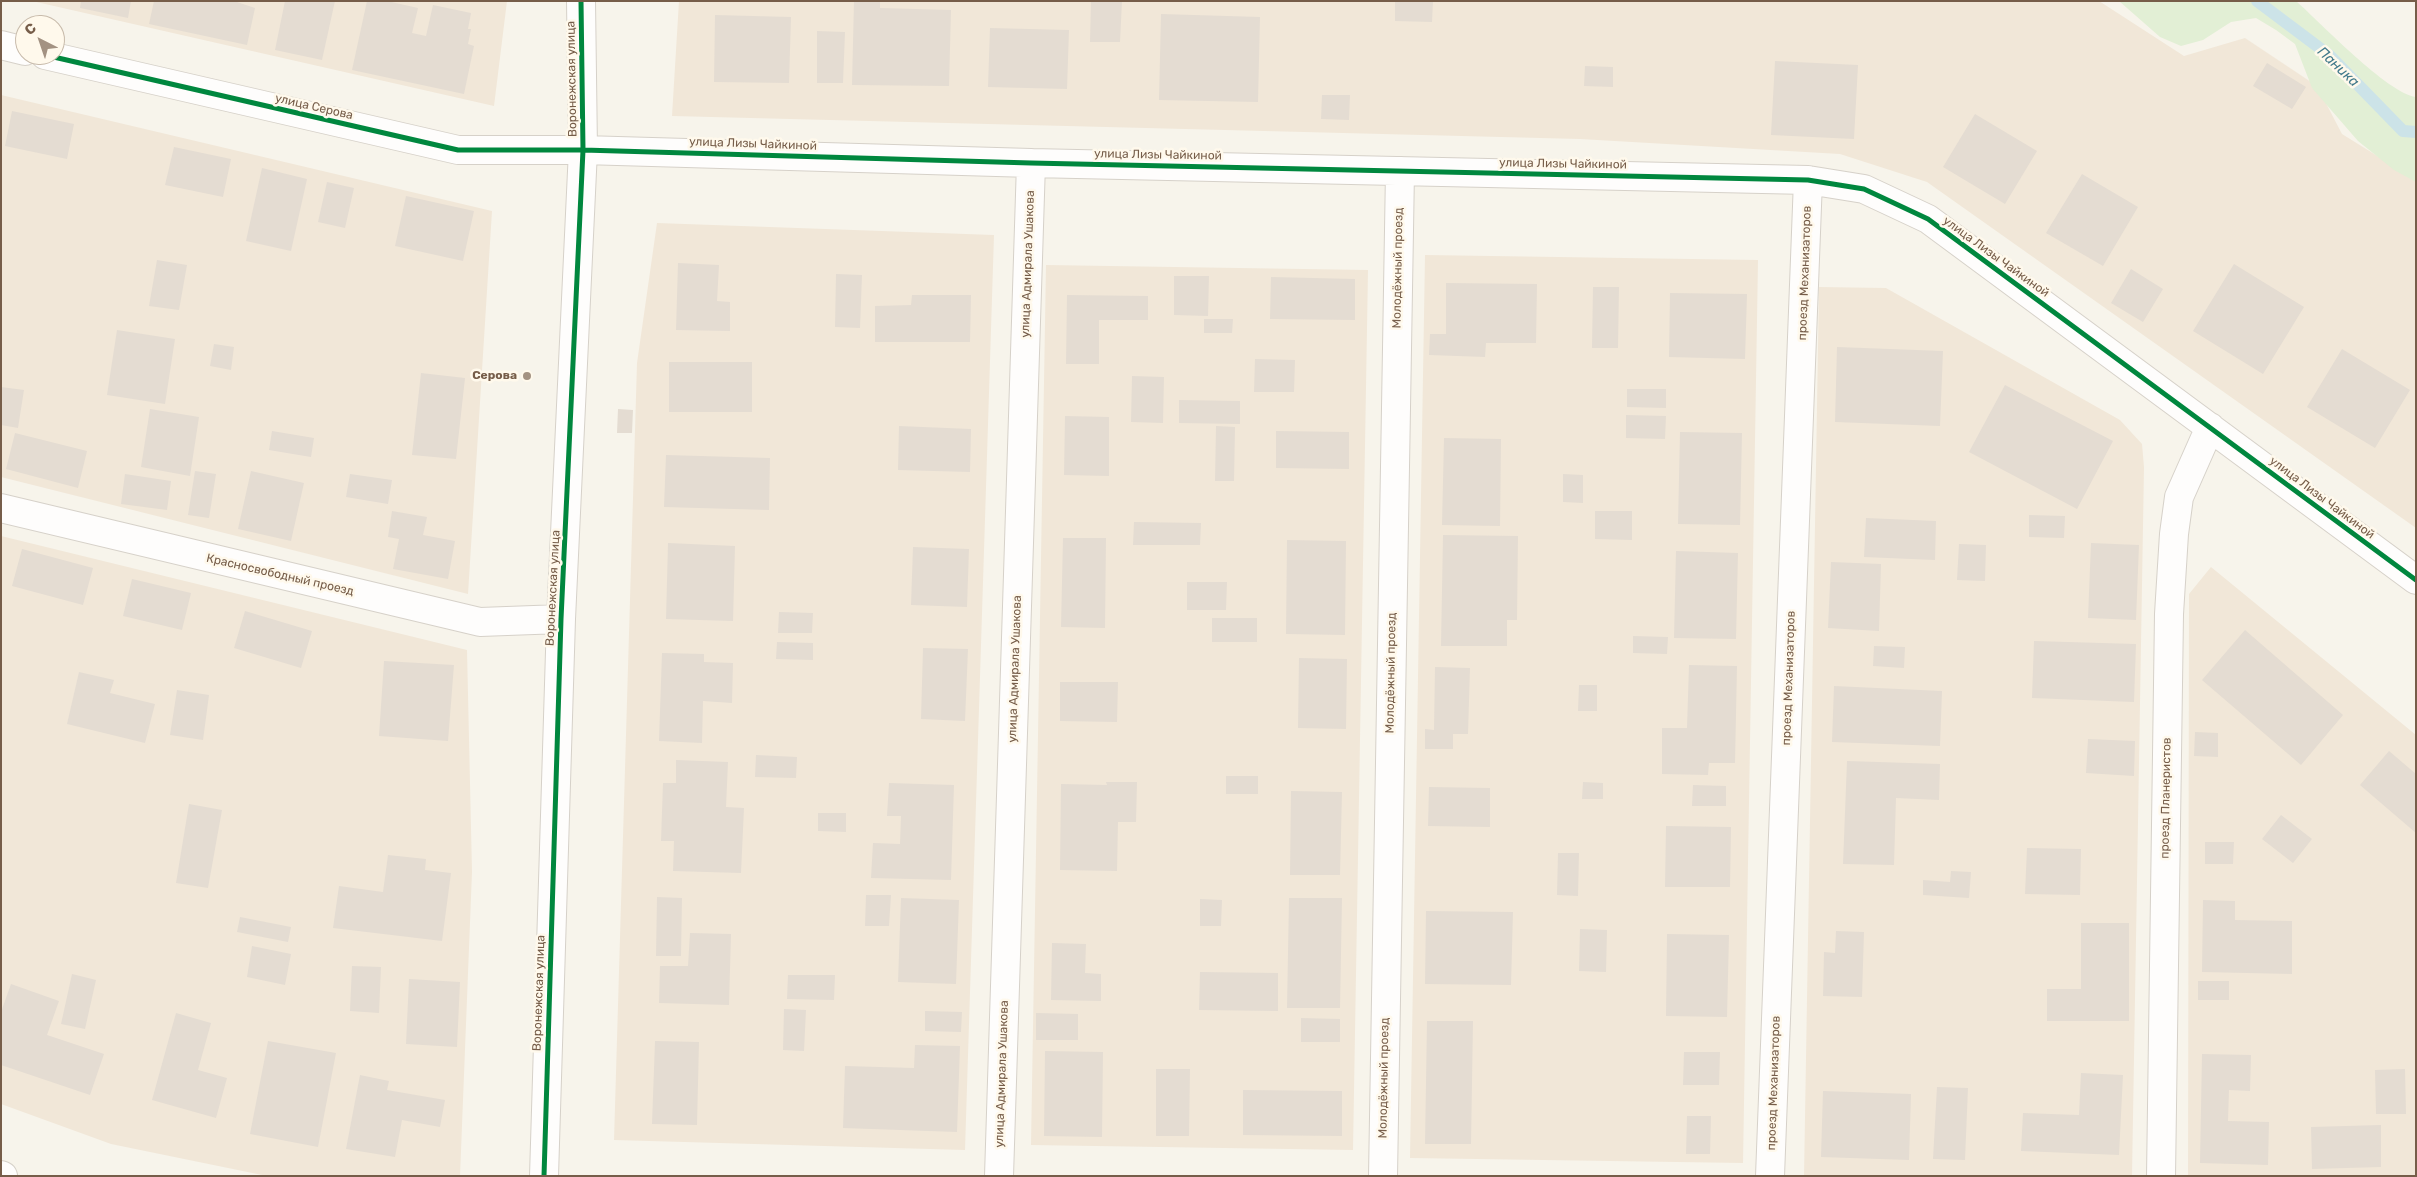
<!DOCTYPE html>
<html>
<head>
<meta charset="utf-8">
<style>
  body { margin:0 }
  #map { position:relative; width:2417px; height:1177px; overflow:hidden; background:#f7f4eb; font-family:Rubik,sans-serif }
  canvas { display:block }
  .frame { position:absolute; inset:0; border:2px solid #765d49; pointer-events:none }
  .north { position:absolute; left:15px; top:15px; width:50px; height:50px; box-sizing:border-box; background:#fff9ec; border:1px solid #c8bbab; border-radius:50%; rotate:319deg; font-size:14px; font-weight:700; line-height:20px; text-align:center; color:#765d49 }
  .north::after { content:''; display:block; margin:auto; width:18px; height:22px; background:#a39282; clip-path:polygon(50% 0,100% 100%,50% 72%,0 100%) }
</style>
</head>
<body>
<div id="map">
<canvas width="2417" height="1177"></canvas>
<div class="frame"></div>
<div class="north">С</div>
</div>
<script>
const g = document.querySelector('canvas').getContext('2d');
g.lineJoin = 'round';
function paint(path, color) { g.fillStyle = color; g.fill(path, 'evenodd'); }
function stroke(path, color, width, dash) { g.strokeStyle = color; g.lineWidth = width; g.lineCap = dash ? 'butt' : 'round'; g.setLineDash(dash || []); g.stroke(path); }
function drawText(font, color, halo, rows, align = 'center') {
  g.font = font + ' Rubik,sans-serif'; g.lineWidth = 5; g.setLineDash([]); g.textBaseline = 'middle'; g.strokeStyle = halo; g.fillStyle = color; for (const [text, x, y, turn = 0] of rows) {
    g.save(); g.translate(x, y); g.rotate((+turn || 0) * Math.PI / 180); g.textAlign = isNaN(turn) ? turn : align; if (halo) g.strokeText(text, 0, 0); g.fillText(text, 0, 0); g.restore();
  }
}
paint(new Path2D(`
  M 32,1 L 507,1 L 494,106 Z
  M 679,1 L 2099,1 L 2184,56 L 2245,38 L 2317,86 L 2342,134 L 2416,180 L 2416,528 L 1927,182 L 1840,154 L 1580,139 L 672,116 Z
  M 1,95 L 492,211 L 468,594 L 1,477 Z
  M 657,223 L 994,235 L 965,1150 L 614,1140 L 637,363 Z
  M 1425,255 L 1758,260 L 1743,1163 L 1410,1158 Z
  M 1046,265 L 1368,270 L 1353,1150 L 1031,1145 Z
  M 1819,287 L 1886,288 L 2120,420 L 2142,444 L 2144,467 L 2132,1176 L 1804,1176 Z
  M 1,536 L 467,650 L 472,872 L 460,1176 L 267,1176 L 111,1144 L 1,1104 Z
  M 2211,567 L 2416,735 L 2416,1176 L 2188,1176 L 2189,594 Z`), '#f1e7d8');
paint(new Path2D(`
  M 2119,1 L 2296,1 C 2321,23 2387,93 2416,97 L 2416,182 L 2394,170 L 2358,141 L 2312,88 L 2295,44 L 2276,30 L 2256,18 L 2231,22 L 2203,40 L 2181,46 L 2160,37 Z`), '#e2efd5');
stroke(new Path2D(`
  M 2257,1 L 2329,55 L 2403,131 L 2416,132`), '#cce3e8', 12);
paint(new Path2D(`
  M 81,1 L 131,1 L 128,18 L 80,8 Z
  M 154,1 L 234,1 L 255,8 L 247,45 L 149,24 Z
  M 285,1 L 335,1 L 322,60 L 275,50 Z
  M 367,1 L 387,1 L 418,8 L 412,33 L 426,36 L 433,5 L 471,13 L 468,29 L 471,29 L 468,44 L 474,46 L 464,94 L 352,70 Z
  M 854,1 L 880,1 L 880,8 L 951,10 L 949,86 L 852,85 Z
  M 1091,1 L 1122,1 L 1120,42 L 1090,42 Z
  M 1395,1 L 1433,1 L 1432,22 L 1395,21 Z
  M 1161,14 L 1260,17 L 1258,102 L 1159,100 Z
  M 715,15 L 791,17 L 789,83 L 714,82 Z
  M 990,28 L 1069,30 L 1067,89 L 988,87 Z
  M 817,31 L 845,32 L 843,83 L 817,83 Z
  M 1775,61 L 1858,65 L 1854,139 L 1771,135 Z
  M 2267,63 L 2306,87 L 2292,109 L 2253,86 Z
  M 1585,66 L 1613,67 L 1613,87 L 1584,86 Z
  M 1322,95 L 1350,95 L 1349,120 L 1321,119 Z
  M 12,111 L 74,124 L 67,159 L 5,146 Z
  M 1975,114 L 2037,151 L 2005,204 L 1943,167 Z
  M 174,147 L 231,159 L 223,197 L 165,185 Z
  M 262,168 L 307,179 L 291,251 L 246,241 Z
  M 2082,174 L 2138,207 L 2103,266 L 2046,233 Z
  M 327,182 L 354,188 L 345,228 L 318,222 Z
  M 406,196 L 474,211 L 463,261 L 395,246 Z
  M 157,260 L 187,265 L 179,310 L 149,306 Z
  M 678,263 L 719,265 L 717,301 L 730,302 L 730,331 L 676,330 Z
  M 2234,264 L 2304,307 L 2263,374 L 2193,331 Z
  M 2131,269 L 2163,289 L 2143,322 L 2111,303 Z
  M 836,274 L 862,275 L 860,328 L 835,327 Z
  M 1174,276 L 1209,276 L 1208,316 L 1174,315 Z
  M 1271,277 L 1355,279 L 1355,320 L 1270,319 Z
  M 1446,283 L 1537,284 L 1536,343 L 1486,343 L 1485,357 L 1429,355 L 1430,334 L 1446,334 Z
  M 1593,287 L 1619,287 L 1618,348 L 1592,348 Z
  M 1670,293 L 1747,294 L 1745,359 L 1669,357 Z
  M 912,295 L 971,295 L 970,342 L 875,342 L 875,306 L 911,305 Z
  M 1067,295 L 1148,296 L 1148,320 L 1099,320 L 1099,364 L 1066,364 Z
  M 1204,319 L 1233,319 L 1232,333 L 1204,333 Z
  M 117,330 L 175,339 L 165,404 L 107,395 Z
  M 214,344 L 234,347 L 231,370 L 210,366 Z
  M 1837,347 L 1943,351 L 1940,426 L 1835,422 Z
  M 2342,349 L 2410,390 L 2375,448 L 2307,407 Z
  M 1255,359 L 1295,360 L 1294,392 L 1254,392 Z
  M 669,362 L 752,362 L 752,412 L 669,412 Z
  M 421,373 L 465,378 L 456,459 L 412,455 Z
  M 1132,376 L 1164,377 L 1163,423 L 1131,422 Z
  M 2005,385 L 2113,441 L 2077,509 L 1969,452 Z
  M 1,387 L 24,390 L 18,428 L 1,425 Z
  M 1627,389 L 1666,389 L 1666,408 L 1627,407 Z
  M 1179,400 L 1240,401 L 1240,424 L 1179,423 Z
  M 150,409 L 199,417 L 190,476 L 141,467 Z
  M 618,409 L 633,410 L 632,433 L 617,433 Z
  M 1626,415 L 1666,416 L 1665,439 L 1626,438 Z
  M 1065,416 L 1109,417 L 1109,476 L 1064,475 Z
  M 899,426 L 971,429 L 970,472 L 898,470 Z
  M 1216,426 L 1235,427 L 1234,481 L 1215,481 Z
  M 272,431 L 314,438 L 311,457 L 269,450 Z
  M 1276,431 L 1349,432 L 1349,469 L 1276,468 Z
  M 1680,432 L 1742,433 L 1740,525 L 1678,524 Z
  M 15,433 L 87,451 L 78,488 L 6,469 Z
  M 1444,438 L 1501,439 L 1500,526 L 1442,525 Z
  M 666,455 L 770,458 L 769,510 L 664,507 Z
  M 195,471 L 216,474 L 209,518 L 188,515 Z
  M 251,471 L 304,483 L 291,541 L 238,529 Z
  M 125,474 L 171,481 L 167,510 L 121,504 Z
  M 350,474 L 392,480 L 388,504 L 346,497 Z
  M 1563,474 L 1583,475 L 1583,503 L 1563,502 Z
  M 392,511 L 427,517 L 423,535 L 455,541 L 448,579 L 393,569 L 399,539 L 388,537 Z
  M 1595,511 L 1632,511 L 1632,540 L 1595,539 Z
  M 2029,515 L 2065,516 L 2064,538 L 2029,537 Z
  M 1866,518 L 1936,521 L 1935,560 L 1864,557 Z
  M 1134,522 L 1201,523 L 1200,545 L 1133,545 Z
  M 1443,535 L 1518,536 L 1517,620 L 1507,620 L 1507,646 L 1441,646 Z
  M 1063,538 L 1106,538 L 1105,628 L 1061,627 Z
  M 1287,540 L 1346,541 L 1345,635 L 1286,634 Z
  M 668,543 L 735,546 L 733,621 L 666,619 Z
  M 2091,543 L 2139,545 L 2136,620 L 2088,618 Z
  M 1959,544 L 1986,545 L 1985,581 L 1957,580 Z
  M 913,547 L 969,549 L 967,607 L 911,605 Z
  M 22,549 L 93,568 L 83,605 L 12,586 Z
  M 1676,551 L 1738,553 L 1736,639 L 1674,638 Z
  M 1831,562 L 1881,564 L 1879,631 L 1828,628 Z
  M 132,579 L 191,593 L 182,630 L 123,616 Z
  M 1187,582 L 1227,582 L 1226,610 L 1187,610 Z
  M 245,611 L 312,631 L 301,668 L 234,648 Z
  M 779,612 L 813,613 L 812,633 L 778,633 Z
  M 1212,618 L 1257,618 L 1257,642 L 1212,642 Z
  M 2245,630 L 2343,715 L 2301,765 L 2202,680 Z
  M 1633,636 L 1668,637 L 1667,654 L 1633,653 Z
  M 2034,641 L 2136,644 L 2134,702 L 2032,698 Z
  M 777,642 L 813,643 L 813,660 L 776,659 Z
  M 1874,646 L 1905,647 L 1904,668 L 1873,666 Z
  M 923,648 L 968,649 L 965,721 L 921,719 Z
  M 662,653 L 704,654 L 704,662 L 733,663 L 732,703 L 703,701 L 702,743 L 659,741 Z
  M 1299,658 L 1347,659 L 1346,729 L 1298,728 Z
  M 384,661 L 454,665 L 448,741 L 379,736 Z
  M 1689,665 L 1737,666 L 1735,763 L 1709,763 L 1708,775 L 1662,774 L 1662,728 L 1687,728 Z
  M 1435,667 L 1470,668 L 1468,734 L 1453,734 L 1453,749 L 1425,749 L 1425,729 L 1434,730 Z
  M 79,672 L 114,680 L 110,693 L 155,704 L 145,743 L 67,724 Z
  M 1060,682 L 1118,682 L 1117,722 L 1060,721 Z
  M 1579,685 L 1597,685 L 1597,711 L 1578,711 Z
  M 1834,686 L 1942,691 L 1940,746 L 1832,742 Z
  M 177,690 L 209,695 L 203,740 L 170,735 Z
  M 2195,732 L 2218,733 L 2218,757 L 2194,756 Z
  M 2088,739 L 2135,741 L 2134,776 L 2086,773 Z
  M 2389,751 L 2416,774 L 2416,833 L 2360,785 Z
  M 756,755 L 797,757 L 796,778 L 755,777 Z
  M 676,760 L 728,762 L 726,807 L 744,808 L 741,873 L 673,871 L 674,841 L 661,841 L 663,783 L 676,783 Z
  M 1847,761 L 1940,764 L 1939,800 L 1896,798 L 1894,865 L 1843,864 Z
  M 1226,776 L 1258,776 L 1258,794 L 1226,794 Z
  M 1106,782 L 1137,782 L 1136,822 L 1118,822 L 1117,871 L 1060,870 L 1061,784 L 1107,785 Z
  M 1583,782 L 1603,783 L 1603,799 L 1582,799 Z
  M 889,783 L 954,785 L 951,880 L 871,878 L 873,843 L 900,844 L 901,816 L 887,816 Z
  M 1693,785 L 1726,786 L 1726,806 L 1692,806 Z
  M 1429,787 L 1490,788 L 1490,827 L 1428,826 Z
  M 1291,791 L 1342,792 L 1340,875 L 1290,875 Z
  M 189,804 L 222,810 L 208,888 L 176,883 Z
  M 818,813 L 846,813 L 846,832 L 818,831 Z
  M 2281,815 L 2312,839 L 2293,863 L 2262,839 Z
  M 1666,826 L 1731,827 L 1730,887 L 1665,887 Z
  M 2205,842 L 2234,842 L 2233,864 L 2205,864 Z
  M 2027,848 L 2081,849 L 2080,895 L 2025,894 Z
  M 1558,853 L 1579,853 L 1578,896 L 1557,895 Z
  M 388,855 L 426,859 L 425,870 L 451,873 L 442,941 L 333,928 L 339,886 L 383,892 Z
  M 1951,871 L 1971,872 L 1969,898 L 1923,895 L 1923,880 L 1950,882 Z
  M 866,895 L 891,895 L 889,926 L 865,926 Z
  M 657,897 L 682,898 L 681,956 L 656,956 Z
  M 901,898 L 959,900 L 956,984 L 898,982 Z
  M 1289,898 L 1342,898 L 1340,1008 L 1287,1008 Z
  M 1200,899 L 1222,900 L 1221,926 L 1200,926 Z
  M 2203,900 L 2235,901 L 2235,920 L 2292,921 L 2292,974 L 2202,972 Z
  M 1426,911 L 1513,912 L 1511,985 L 1425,984 Z
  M 240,917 L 291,927 L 288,942 L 237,932 Z
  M 2081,923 L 2129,923 L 2129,1021 L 2047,1021 L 2047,989 L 2081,989 Z
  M 1580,929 L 1607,930 L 1606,972 L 1579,971 Z
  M 1836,931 L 1864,932 L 1862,997 L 1823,996 L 1824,952 L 1835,953 Z
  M 690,933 L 731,934 L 729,1005 L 659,1003 L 660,966 L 688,966 Z
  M 1667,934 L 1729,935 L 1727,1017 L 1666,1016 Z
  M 1052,943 L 1086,944 L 1085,973 L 1101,974 L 1101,1001 L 1051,1000 Z
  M 252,946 L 291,954 L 285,985 L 247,977 Z
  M 352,966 L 381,967 L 379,1013 L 350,1011 Z
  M 1200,972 L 1278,973 L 1278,1011 L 1199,1010 Z
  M 72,974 L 96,980 L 85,1029 L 61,1024 Z
  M 788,975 L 835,975 L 834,1000 L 787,999 Z
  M 409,979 L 460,982 L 457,1047 L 406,1044 Z
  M 2198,981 L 2229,981 L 2229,1000 L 2198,1000 Z
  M 11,984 L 59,1001 L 47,1035 L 104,1054 L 90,1095 L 1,1065 L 1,1012 Z
  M 784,1009 L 806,1010 L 804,1051 L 783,1050 Z
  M 925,1011 L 962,1012 L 961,1032 L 925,1031 Z
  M 176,1013 L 211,1023 L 198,1070 L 227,1078 L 216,1118 L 152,1100 Z
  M 1036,1013 L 1078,1014 L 1078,1040 L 1036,1040 Z
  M 1301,1018 L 1340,1019 L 1340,1042 L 1301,1042 Z
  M 1427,1021 L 1473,1021 L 1471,1144 L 1425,1144 Z
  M 268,1041 L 336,1053 L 318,1147 L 250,1134 Z
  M 655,1041 L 699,1042 L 697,1125 L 652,1124 Z
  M 915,1045 L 960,1046 L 957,1132 L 843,1128 L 845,1066 L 914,1068 Z
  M 1045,1051 L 1103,1052 L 1102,1137 L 1044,1136 Z
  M 1684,1052 L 1720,1052 L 1719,1085 L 1683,1085 Z
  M 2202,1054 L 2251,1055 L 2250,1091 L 2229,1090 L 2228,1121 L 2269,1122 L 2268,1165 L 2200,1163 Z
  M 1156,1069 L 1190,1069 L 1189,1136 L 1156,1136 Z
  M 2405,1069 L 2406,1114 L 2376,1114 L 2375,1070 Z
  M 2081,1073 L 2123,1075 L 2119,1155 L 2021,1151 L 2023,1113 L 2079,1115 Z
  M 360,1075 L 389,1081 L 387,1090 L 445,1100 L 440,1127 L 402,1120 L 395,1157 L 346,1149 Z
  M 1937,1087 L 1968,1088 L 1965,1160 L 1933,1159 Z
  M 1243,1090 L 1342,1091 L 1342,1136 L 1243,1135 Z
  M 1823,1091 L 1911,1094 L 1909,1160 L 1821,1157 Z
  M 1687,1116 L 1711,1116 L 1710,1154 L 1686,1154 Z
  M 2381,1125 L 2381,1167 L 2312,1169 L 2311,1127 Z`), '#e4dcd2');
const minor = new Path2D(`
  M 1,45 L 25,51
  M 45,55 L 458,150 L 583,150 L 1031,163 L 1808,180 L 1864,189 L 1928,219 L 2416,580
  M 1,508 L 480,622 L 561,619
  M 1,1175 L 3,1176
  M 544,1176 L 561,619 L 583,150 L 581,1
  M 999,1176 L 1031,163
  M 1383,1176 L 1400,171
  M 1770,1176 L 1808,180
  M 2161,1176 L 2169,614 L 2174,534 L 2179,497 L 2210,427`);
stroke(minor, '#d6d1c9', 30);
stroke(minor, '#fefdfc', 28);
stroke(new Path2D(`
  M 45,55 L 458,150 L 583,150 L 1031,163 L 1808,180 L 1864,189 L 1928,219 L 2416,580
  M 544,1176 L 561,619 L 583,150 L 581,1`), '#00873e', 5);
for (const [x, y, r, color] of [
  [527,376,5,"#a39282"]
]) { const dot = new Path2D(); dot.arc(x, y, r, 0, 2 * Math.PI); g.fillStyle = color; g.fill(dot); stroke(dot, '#fff9ec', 2); }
drawText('12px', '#765d49', '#fff9ec', [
  ["Воронежская улица",572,79,-91],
  ["улица Серова",314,107,13],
  ["улица Лизы Чайкиной",753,144,2],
  ["улица Лизы Чайкиной",1158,155,1],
  ["улица Лизы Чайкиной",1563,164,1],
  ["улица Лизы Чайкиной",1996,257,36],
  ["улица Адмирала Ушакова",1028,264,-88],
  ["Молодёжный проезд",1398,268,-89],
  ["проезд Механизаторов",1805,273,-88],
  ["улица Лизы Чайкиной",2322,498,37],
  ["Красносвободный проезд",280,575,13],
  ["Воронежская улица",553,588,-87],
  ["улица Адмирала Ушакова",1015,669,-88],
  ["Молодёжный проезд",1391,673,-89],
  ["проезд Механизаторов",1789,678,-88],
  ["проезд Планеристов",2166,798,-89],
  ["Воронежская улица",539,993,-88],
  ["улица Адмирала Ушакова",1002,1074,-88],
  ["Молодёжный проезд",1384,1078,-89],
  ["проезд Механизаторов",1774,1083,-88]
]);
drawText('bold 12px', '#765d49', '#fff9ec', [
  ["Серова",517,376]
], 'right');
drawText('italic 14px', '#42798b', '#fff9ec', [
  ["Паника",2338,67,43]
]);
</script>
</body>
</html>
